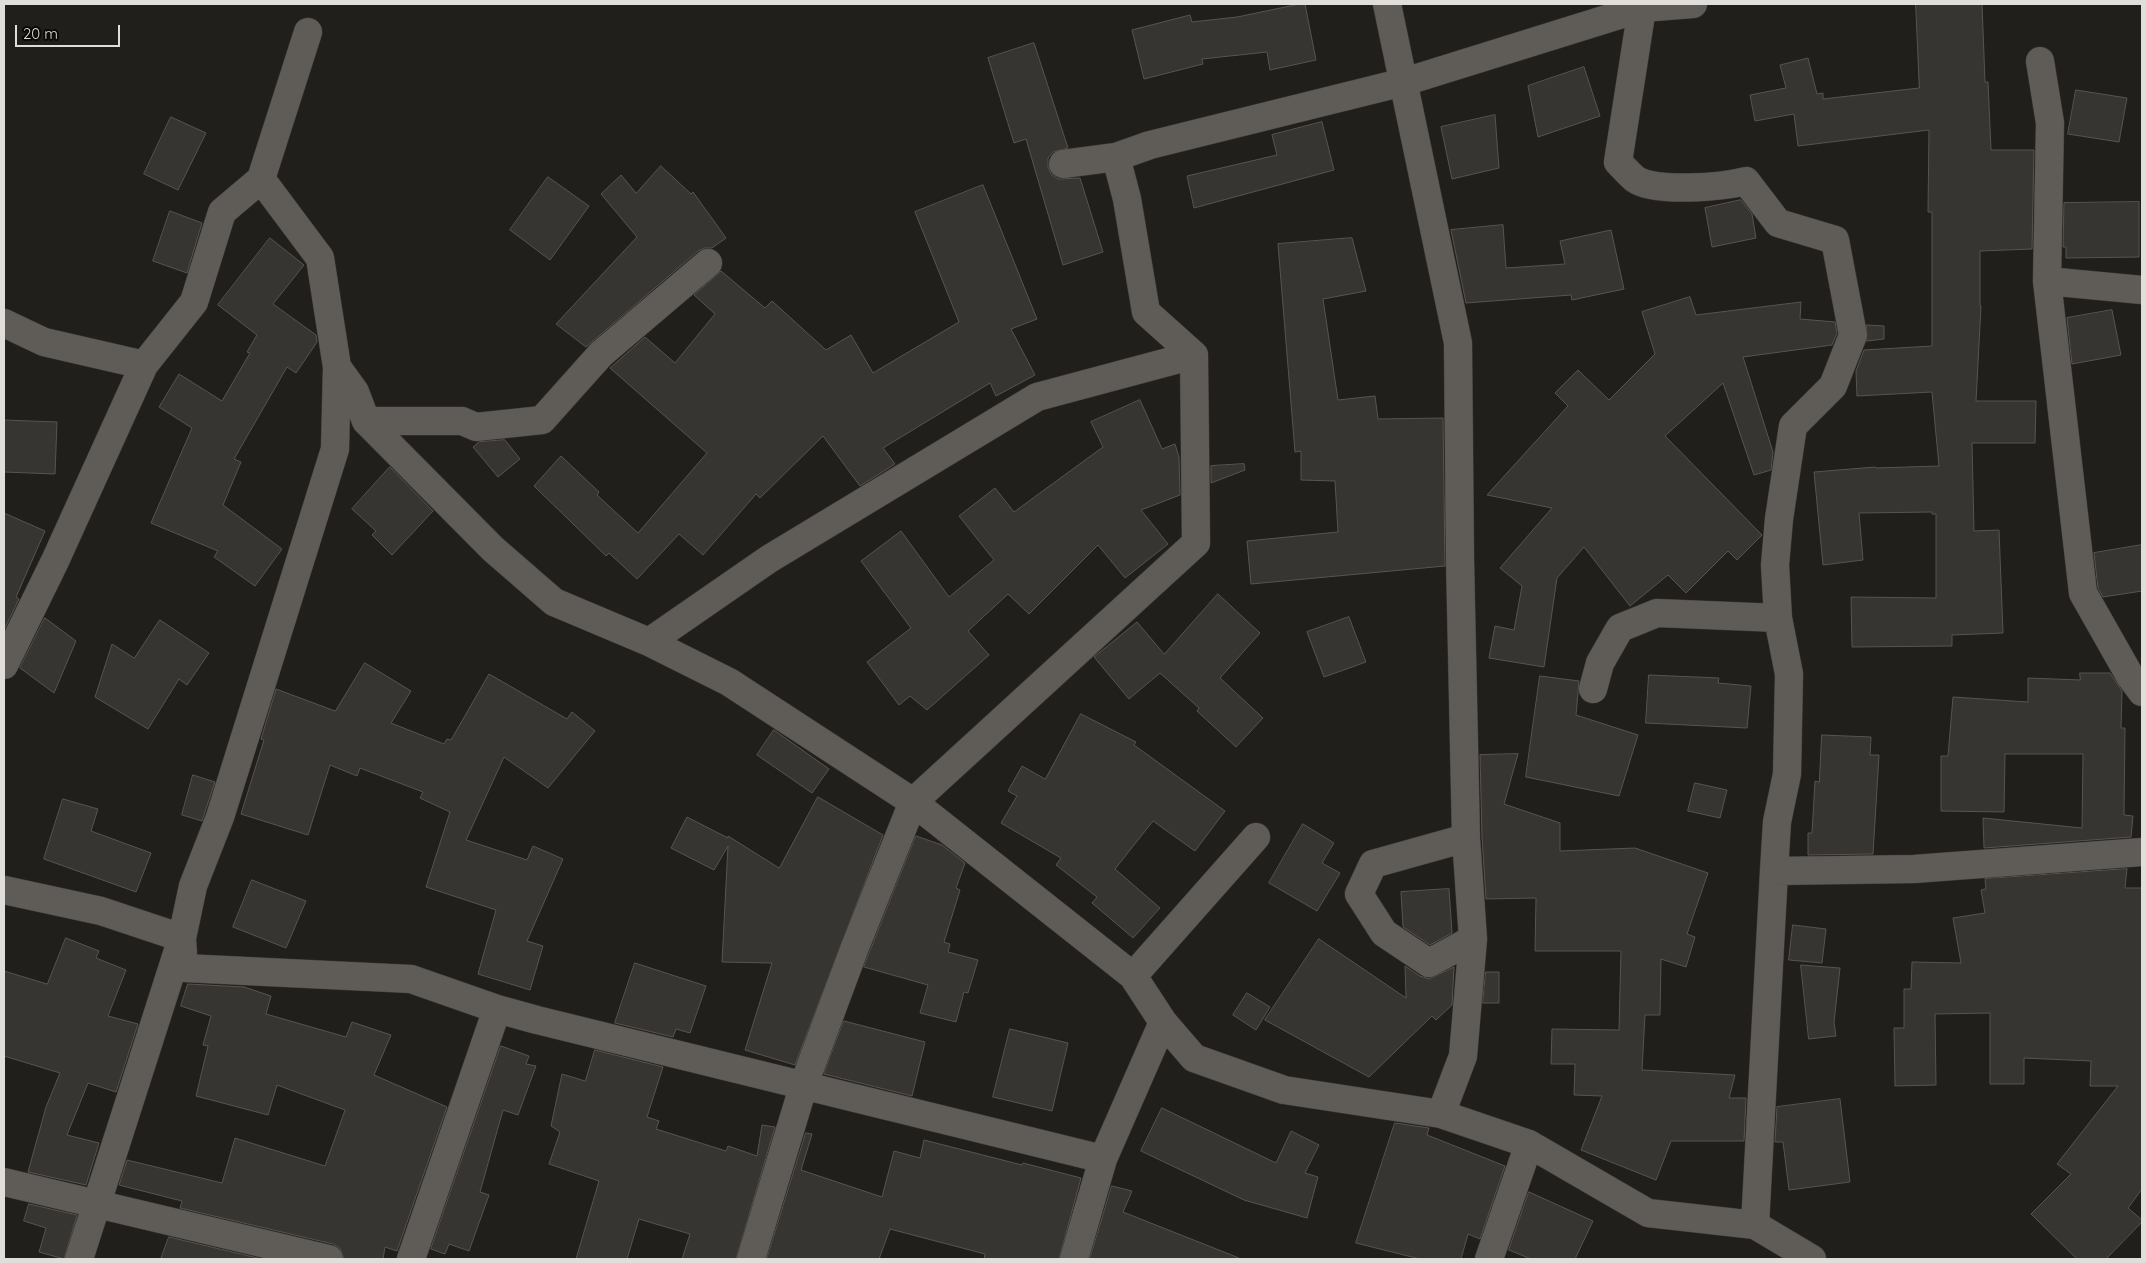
<!DOCTYPE html>
<html>
<head>
<meta charset="utf-8">
<style>
  body { margin:0 }
  #map { position:relative; width:2146px; height:1263px; overflow:hidden; background:#211f1c; font-family:Quicksand,sans-serif }
  canvas { display:block }
  .frame { position:absolute; inset:0; border:5px solid #dfdedb; pointer-events:none }
  .scale { position:absolute; left:15px; top:25px; width:105px; height:22px; box-sizing:border-box; border:2px solid #dfdedb; border-top:0; padding-left:6px; font-size:15px; line-height:18px; white-space:nowrap; color:#dfdedb; -webkit-text-stroke:4px #0a0908; paint-order:stroke }
</style>
</head>
<body>
<div id="map">
<canvas width="2146" height="1263"></canvas>
<div class="frame"></div>
<div class="scale">20 m</div>
</div>
<script>
const g = document.querySelector('canvas').getContext('2d');
g.lineJoin = 'round';
function paint(path, color) { g.fillStyle = color; g.fill(path, 'evenodd'); }
function stroke(path, color, width, dash) { g.strokeStyle = color; g.lineWidth = width; g.lineCap = dash ? 'butt' : 'round'; g.setLineDash(dash || []); g.stroke(path); }
const building = new Path2D(`
  M 1300,4 L 1305,4 L 1316,60 L 1270,70 L 1267,52 L 1202,59 L 1203,64 L 1144,79 L 1132,30 L 1190,15 L 1192,22 L 1237,17 Z
  M 1916,4 L 1982,4 L 1985,82 L 1988,82 L 1991,150 L 2034,150 L 2032,249 L 1980,251 L 1980,306 L 1981,306 L 1976,401 L 2036,401 L 2035,443 L 1972,443 L 1974,531 L 1999,530 L 2003,633 L 1952,635 L 1952,646 L 1852,647 L 1851,597 L 1936,598 L 1936,514 L 1932,514 L 1932,512 L 1859,513 L 1863,560 L 1823,565 L 1814,472 L 1875,467 L 1876,468 L 1939,466 L 1932,392 L 1857,396 L 1856,371 L 1864,350 L 1932,346 L 1932,212 L 1928,212 L 1929,130 L 1798,146 L 1794,114 L 1755,121 L 1750,95 L 1786,88 L 1780,65 L 1808,58 L 1817,94 L 1823,93 L 1823,99 L 1919,88 Z
  M 1034,43 L 1068,148 L 1053,152 L 1048,158 L 1048,167 L 1051,174 L 1058,179 L 1080,178 L 1103,252 L 1063,265 L 1026,139 L 1014,143 L 988,58 Z
  M 1584,67 L 1600,116 L 1538,137 L 1528,86 Z
  M 2076,90 L 2127,98 L 2119,142 L 2068,134 Z
  M 1495,115 L 1499,168 L 1452,179 L 1441,127 Z
  M 171,117 L 206,133 L 178,190 L 144,174 Z
  M 1322,122 L 1334,170 L 1194,208 L 1187,176 L 1277,155 L 1272,135 Z
  M 661,166 L 691,194 L 693,192 L 726,238 L 712,248 L 705,248 L 698,251 L 586,347 L 556,324 L 637,237 L 601,194 L 621,175 L 636,193 Z
  M 548,177 L 589,206 L 550,260 L 510,230 Z
  M 983,185 L 1037,319 L 1011,329 L 1035,375 L 996,396 L 990,383 L 883,448 L 895,464 L 860,486 L 823,436 L 760,498 L 756,494 L 703,555 L 679,534 L 637,579 L 609,553 L 606,556 L 534,486 L 561,456 L 599,492 L 597,495 L 638,533 L 707,453 L 610,368 L 645,337 L 675,363 L 715,314 L 694,295 L 721,271 L 765,308 L 772,301 L 826,350 L 851,335 L 873,373 L 959,322 L 915,212 Z
  M 1741,200 L 1752,214 L 1756,238 L 1712,247 L 1705,208 Z
  M 2139,202 L 2139,257 L 2066,258 L 2066,247 L 2063,247 L 2064,203 Z
  M 170,211 L 202,223 L 187,273 L 153,261 Z
  M 1503,225 L 1506,268 L 1565,264 L 1560,241 L 1611,230 L 1624,289 L 1572,300 L 1571,295 L 1466,303 L 1451,230 Z
  M 270,238 L 304,265 L 273,304 L 316,335 L 317,342 L 296,373 L 287,367 L 234,459 L 241,462 L 223,505 L 282,549 L 255,586 L 214,557 L 218,551 L 151,523 L 192,428 L 159,407 L 179,374 L 222,401 L 250,353 L 247,352 L 257,335 L 218,305 Z
  M 1352,238 L 1366,291 L 1323,299 L 1338,400 L 1375,396 L 1378,419 L 1443,418 L 1445,566 L 1251,584 L 1247,541 L 1338,532 L 1335,481 L 1301,480 L 1301,451 L 1295,452 L 1278,244 Z
  M 1690,297 L 1696,315 L 1801,302 L 1800,319 L 1835,322 L 1837,333 L 1832,345 L 1743,357 L 1773,452 L 1771,470 L 1754,475 L 1723,383 L 1665,436 L 1762,535 L 1737,560 L 1728,551 L 1686,593 L 1668,575 L 1630,606 L 1584,547 L 1557,578 L 1544,667 L 1489,658 L 1495,626 L 1514,630 L 1522,586 L 1500,568 L 1552,508 L 1487,495 L 1568,406 L 1555,393 L 1578,370 L 1609,400 L 1655,354 L 1642,312 Z
  M 2112,310 L 2121,355 L 2072,364 L 2067,318 Z
  M 1867,325 L 1884,326 L 1884,339 L 1867,341 Z
  M 1140,400 L 1162,449 L 1175,444 L 1179,457 L 1180,495 L 1141,510 L 1168,544 L 1125,578 L 1098,545 L 1029,614 L 1008,594 L 968,631 L 989,655 L 927,710 L 910,696 L 899,705 L 867,662 L 911,628 L 861,561 L 901,531 L 949,597 L 994,560 L 959,516 L 995,488 L 1014,512 L 1103,447 L 1091,422 Z
  M 4,420 L 57,422 L 55,474 L 4,472 Z
  M 505,440 L 520,459 L 498,477 L 473,447 L 479,442 Z
  M 1244,464 L 1245,470 L 1211,483 L 1211,466 Z
  M 390,467 L 433,511 L 392,555 L 372,535 L 376,531 L 352,509 Z
  M 4,513 L 45,531 L 16,597 L 19,599 L 4,630 Z
  M 2142,545 L 2142,591 L 2103,597 L 2098,588 L 2094,553 Z
  M 1218,594 L 1260,633 L 1220,678 L 1263,718 L 1236,747 L 1197,711 L 1199,708 L 1160,673 L 1129,699 L 1094,657 L 1137,622 L 1164,654 Z
  M 1349,617 L 1366,662 L 1324,677 L 1307,632 Z
  M 45,618 L 76,641 L 54,693 L 20,668 Z
  M 160,620 L 209,653 L 187,685 L 179,679 L 148,729 L 95,697 L 112,644 L 134,658 Z
  M 365,663 L 411,691 L 391,723 L 444,744 L 447,739 L 451,740 L 489,674 L 567,719 L 572,712 L 595,731 L 548,788 L 504,757 L 466,840 L 527,860 L 533,846 L 563,859 L 527,941 L 543,946 L 530,990 L 478,974 L 496,910 L 426,887 L 450,812 L 420,798 L 423,792 L 360,768 L 357,776 L 330,765 L 308,835 L 241,814 L 264,740 L 261,739 L 276,689 L 335,711 Z
  M 2080,673 L 2110,673 L 2122,691 L 2121,728 L 2125,728 L 2124,815 L 2133,816 L 2131,837 L 1984,848 L 1983,818 L 2082,828 L 2083,754 L 2005,754 L 2004,812 L 1941,811 L 1941,756 L 1948,756 L 1953,697 L 2028,702 L 2028,678 L 2080,680 Z
  M 1649,675 L 1719,678 L 1718,683 L 1751,686 L 1747,728 L 1646,723 Z
  M 1540,676 L 1579,681 L 1576,715 L 1638,735 L 1619,796 L 1526,777 Z
  M 1081,714 L 1136,742 L 1134,745 L 1225,811 L 1195,851 L 1153,821 L 1115,869 L 1160,908 L 1133,938 L 1092,903 L 1097,897 L 1056,865 L 1061,858 L 1001,823 L 1017,796 L 1008,791 L 1022,766 L 1045,779 Z
  M 774,730 L 829,769 L 812,793 L 757,755 Z
  M 1822,735 L 1871,737 L 1870,755 L 1879,755 L 1873,854 L 1808,855 L 1808,833 L 1812,833 L 1815,781 L 1819,782 Z
  M 1518,754 L 1504,804 L 1560,823 L 1560,851 L 1635,848 L 1708,873 L 1687,934 L 1695,937 L 1686,967 L 1661,959 L 1660,1015 L 1645,1015 L 1642,1070 L 1735,1075 L 1729,1098 L 1746,1098 L 1744,1141 L 1671,1141 L 1656,1180 L 1581,1150 L 1602,1096 L 1574,1095 L 1575,1064 L 1551,1064 L 1552,1029 L 1619,1030 L 1621,951 L 1535,951 L 1536,898 L 1486,899 L 1482,837 L 1480,755 Z
  M 193,775 L 215,782 L 202,821 L 182,815 Z
  M 1695,783 L 1727,790 L 1720,818 L 1688,811 Z
  M 818,797 L 883,835 L 795,1065 L 745,1050 L 772,963 L 722,962 L 728,846 L 714,870 L 671,848 L 687,817 L 728,838 L 728,836 L 779,868 Z
  M 63,799 L 98,809 L 91,831 L 151,853 L 136,892 L 44,859 Z
  M 1303,824 L 1334,843 L 1322,863 L 1340,873 L 1317,911 L 1269,883 Z
  M 916,836 L 942,845 L 965,863 L 956,888 L 960,890 L 944,942 L 950,944 L 948,952 L 978,960 L 968,993 L 964,992 L 956,1022 L 920,1013 L 928,985 L 864,967 Z
  M 2127,869 L 2125,888 L 2142,888 L 2142,1189 L 2128,1208 L 2142,1220 L 2142,1222 L 2106,1259 L 2077,1259 L 2031,1214 L 2071,1174 L 2057,1164 L 2118,1086 L 2090,1086 L 2091,1061 L 2024,1058 L 2024,1084 L 1990,1084 L 1990,1013 L 1935,1014 L 1936,1085 L 1895,1086 L 1894,1028 L 1904,1028 L 1904,989 L 1911,989 L 1912,962 L 1961,963 L 1953,918 L 1985,913 L 1981,890 L 1986,889 L 1985,879 Z
  M 252,880 L 306,901 L 286,948 L 233,927 Z
  M 1449,889 L 1452,933 L 1430,945 L 1403,927 L 1401,892 Z
  M 1793,925 L 1826,929 L 1822,963 L 1789,960 Z
  M 66,938 L 99,951 L 96,958 L 126,970 L 108,1016 L 138,1024 L 116,1092 L 88,1083 L 67,1135 L 99,1143 L 86,1185 L 28,1172 L 46,1107 L 60,1073 L 4,1056 L 4,971 L 47,984 Z
  M 1319,939 L 1406,998 L 1405,966 L 1420,976 L 1429,979 L 1454,967 L 1452,1005 L 1436,1020 L 1432,1016 L 1369,1077 L 1265,1020 Z
  M 635,963 L 706,986 L 690,1033 L 676,1029 L 673,1037 L 615,1023 Z
  M 1801,965 L 1840,968 L 1834,1022 L 1836,1036 L 1809,1039 Z
  M 1486,972 L 1499,972 L 1499,1003 L 1483,1003 Z
  M 188,984 L 244,987 L 271,996 L 266,1014 L 346,1037 L 352,1022 L 391,1035 L 374,1075 L 447,1107 L 397,1251 L 385,1247 L 383,1259 L 344,1259 L 340,1248 L 333,1244 L 180,1208 L 182,1201 L 119,1185 L 127,1160 L 222,1183 L 235,1138 L 325,1166 L 345,1110 L 277,1085 L 268,1115 L 196,1096 L 208,1046 L 203,1045 L 211,1016 L 181,1006 Z
  M 1247,993 L 1270,1007 L 1256,1030 L 1233,1015 Z
  M 844,1021 L 925,1042 L 912,1096 L 824,1074 Z
  M 1010,1029 L 1068,1043 L 1052,1111 L 993,1097 Z
  M 501,1046 L 529,1056 L 526,1064 L 536,1066 L 518,1115 L 503,1110 L 480,1192 L 489,1195 L 469,1251 L 449,1244 L 445,1254 L 431,1249 Z
  M 595,1050 L 663,1067 L 647,1117 L 659,1121 L 656,1129 L 726,1151 L 728,1146 L 757,1156 L 762,1125 L 775,1127 L 736,1259 L 682,1259 L 690,1234 L 639,1219 L 627,1259 L 576,1259 L 599,1181 L 549,1164 L 560,1132 L 551,1126 L 562,1074 L 585,1081 Z
  M 1840,1099 L 1850,1182 L 1789,1190 L 1783,1142 L 1775,1142 L 1777,1107 Z
  M 1162,1108 L 1276,1163 L 1291,1131 L 1319,1145 L 1305,1173 L 1318,1177 L 1307,1218 L 1244,1200 L 1141,1151 Z
  M 1395,1123 L 1429,1128 L 1427,1135 L 1505,1166 L 1480,1239 L 1468,1234 L 1461,1259 L 1420,1259 L 1356,1243 Z
  M 806,1133 L 812,1134 L 801,1170 L 882,1197 L 894,1151 L 920,1158 L 924,1140 L 1022,1165 L 1023,1163 L 1081,1178 L 1059,1259 L 984,1259 L 985,1254 L 890,1229 L 879,1259 L 767,1259 Z
  M 1112,1186 L 1132,1191 L 1123,1212 L 1239,1258 L 1239,1259 L 1090,1259 Z
  M 1529,1192 L 1593,1221 L 1575,1259 L 1531,1259 L 1509,1250 Z
  M 29,1204 L 77,1215 L 64,1259 L 39,1252 L 46,1228 L 24,1221 Z
  M 169,1237 L 262,1259 L 161,1259 Z`);
paint(building, '#373531');
stroke(building, '#575451', 1);
const minor = new Path2D(`
  M 1387,4 L 1458,343 L 1460,559 L 1466,838 L 1473,939 L 1463,1056 L 1441,1114
  M 1693,4 L 1642,8 L 1618,162 C 1623,167 1629,174 1635,179 C 1654,193 1723,187 1746,181 L 1778,223 L 1835,240 L 1853,335 L 1833,386 L 1793,426 L 1779,519 L 1775,565 L 1778,618 L 1789,674 L 1787,774 L 1777,822 L 1774,871 L 1755,1225
  M 2040,61 L 2050,123 L 2047,281 L 2083,593 L 2130,676 L 2142,692
  M 1063,164 L 1116,157 L 1150,145 L 1404,82 L 1642,8 L 1641,4
  M 2047,281 L 2142,290
  M 4,323 L 44,342 L 144,365
  M 337,367 L 355,392 L 366,421 L 493,549 L 554,602 L 649,642 L 729,682 L 913,802 L 1133,976 L 1163,1022 L 1194,1058 L 1284,1090 L 1441,1114 L 1529,1144 L 1648,1213 L 1755,1225 L 1812,1259
  M 366,421 L 462,421 L 476,427 L 542,420 L 601,354 L 708,263
  M 649,642 L 769,559 L 1037,397 L 1194,355
  M 4,665 L 55,561 L 144,365 L 194,302 L 222,212 L 261,179 L 308,32
  M 1593,689 L 1600,663 L 1620,628 L 1657,613 L 1778,618
  M 1466,838 L 1373,864 L 1359,894 L 1384,933 L 1429,963 L 1473,939
  M 1774,871 L 1914,869 L 2142,852
  M 4,890 L 101,911 L 182,938
  M 182,939 L 184,968 L 411,979 L 497,1009 L 537,1020 L 1103,1159
  M 1133,976 L 1256,837
  M 4,1182 L 329,1259
  M 79,1259 L 182,938 L 193,886 L 220,817 L 335,449 L 337,367 L 320,258 L 261,179
  M 411,1259 L 497,1009
  M 751,1259 L 804,1084 L 855,947 L 913,802 L 1196,543 L 1194,355 L 1146,312 L 1127,199 L 1116,157
  M 1074,1259 L 1103,1159 L 1163,1022
  M 1489,1259 L 1529,1144`);
stroke(minor, '#3e3c3a', 29);
stroke(minor, '#5f5c58', 28);
</script>
</body>
</html>
